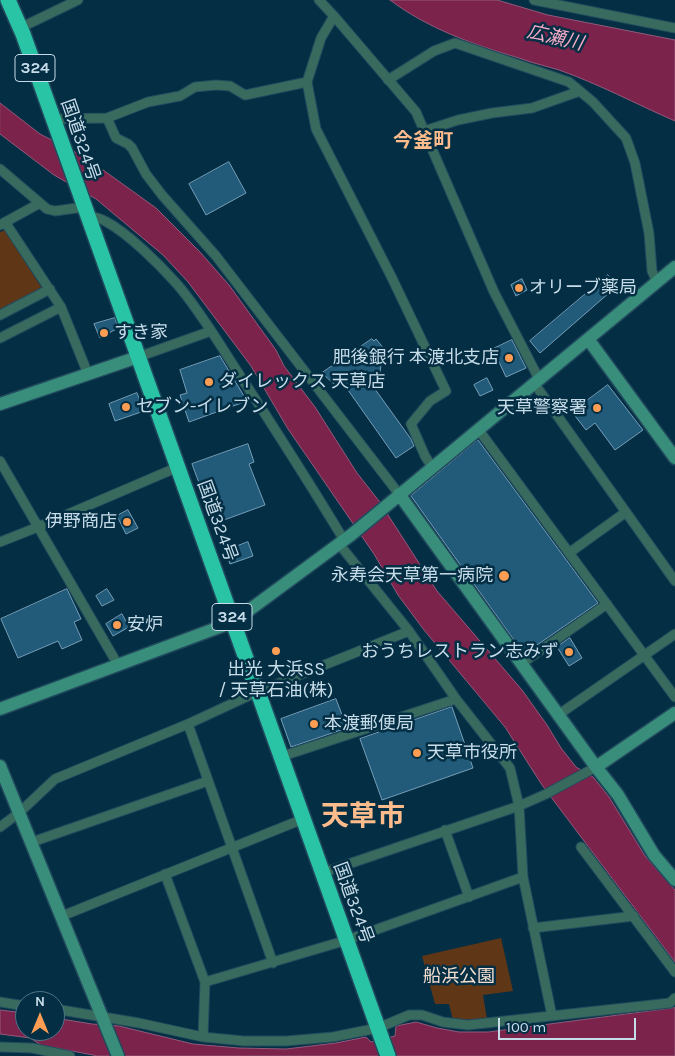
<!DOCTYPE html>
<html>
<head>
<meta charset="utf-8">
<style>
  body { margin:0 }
  #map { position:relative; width:675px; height:1056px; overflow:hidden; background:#032e43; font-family:Karla,sans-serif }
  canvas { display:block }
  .north { position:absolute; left:15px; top:991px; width:50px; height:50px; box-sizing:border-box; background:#032e43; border:1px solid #517485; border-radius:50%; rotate:0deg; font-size:14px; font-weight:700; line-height:20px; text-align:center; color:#c7dce9 }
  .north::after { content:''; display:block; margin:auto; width:18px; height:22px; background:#fc9d53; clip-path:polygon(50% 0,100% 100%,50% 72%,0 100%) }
  .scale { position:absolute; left:498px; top:1018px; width:138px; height:22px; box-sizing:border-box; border:2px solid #c7dce9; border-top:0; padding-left:6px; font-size:15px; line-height:18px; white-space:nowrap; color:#c7dce9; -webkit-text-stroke:4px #032e43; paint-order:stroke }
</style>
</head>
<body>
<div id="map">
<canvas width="675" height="1056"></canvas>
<div class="north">N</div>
<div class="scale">100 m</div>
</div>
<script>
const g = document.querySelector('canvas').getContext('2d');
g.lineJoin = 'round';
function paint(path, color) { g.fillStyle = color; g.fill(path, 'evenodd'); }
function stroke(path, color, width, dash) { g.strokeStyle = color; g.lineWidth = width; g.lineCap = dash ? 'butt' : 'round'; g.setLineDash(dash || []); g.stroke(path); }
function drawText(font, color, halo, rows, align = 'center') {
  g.font = font + ' Karla,"Noto Sans JP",sans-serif'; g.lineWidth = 5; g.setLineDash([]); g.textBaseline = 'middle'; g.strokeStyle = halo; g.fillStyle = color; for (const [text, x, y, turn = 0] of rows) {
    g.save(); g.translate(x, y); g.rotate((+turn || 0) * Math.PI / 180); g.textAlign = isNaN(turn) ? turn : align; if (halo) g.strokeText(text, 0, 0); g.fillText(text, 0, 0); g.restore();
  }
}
paint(new Path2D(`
  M 5,230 L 43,290 L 0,312 L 0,232 Z
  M 501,938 L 513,991 L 483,995 L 487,1019 L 453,1020 L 449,1004 L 435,1004 L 422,956 Z`), '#5f3717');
const water = new Path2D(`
  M 390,0 L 497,0 L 548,15 L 675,40 L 675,121 C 636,104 599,84 559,70 C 546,66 532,63 519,58 C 474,45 427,28 390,0 Z
  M 0,103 L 40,134 L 85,157 L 156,208 L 200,252 L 229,285 L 276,350 L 284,366 L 315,407 L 357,473 L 379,501 L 437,591 L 522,690 L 547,725 L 561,748 L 576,767 L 593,777 L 609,797 L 645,856 L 675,890 L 675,962 L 542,785 L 505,727 L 424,630 L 398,595 L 374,554 L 288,429 L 251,366 L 188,282 L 163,255 L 96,199 L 54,175 L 0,134 Z
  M 675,1008 L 675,1056 L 98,1056 L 41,1045 L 30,1038 L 0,1034 L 0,1010 L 25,1013 L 25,1031 L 55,1031 L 55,1018 L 92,1024 L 119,1026 L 193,1044 L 239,1048 L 286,1049 L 336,1043 L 366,1037 L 371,1042 L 395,1036 L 396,1026 L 416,1022 L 437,1028 L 459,1032 L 488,1032 Z`);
paint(water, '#7c234c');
stroke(water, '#925a7b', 1);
const building = new Path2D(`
  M 229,162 L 246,193 L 206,215 L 189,184 Z
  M 608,275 L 617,286 L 540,353 L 530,341 Z
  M 522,279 L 527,290 L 516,296 L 511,285 Z
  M 115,318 L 118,328 L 100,338 L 94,324 Z
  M 372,339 L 374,341 L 376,339 L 385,350 L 378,355 L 381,365 L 380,372 L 377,381 L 372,385 L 411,439 L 414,446 L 396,458 L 343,383 L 337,387 L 322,373 Z
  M 512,340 L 526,368 L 506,377 L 493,349 Z
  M 220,356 L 247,401 L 189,422 L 180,395 L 187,393 L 180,370 Z
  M 487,378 L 493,390 L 480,396 L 474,385 Z
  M 608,385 L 643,430 L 615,450 L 595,423 L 586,430 L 572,412 Z
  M 137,393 L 144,411 L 115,421 L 109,404 Z
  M 478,440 L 598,603 L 524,654 L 411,496 Z
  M 248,444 L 254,462 L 249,464 L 265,505 L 224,520 L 209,479 L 199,483 L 192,464 Z
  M 128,510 L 138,528 L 126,534 L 117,516 Z
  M 248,542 L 253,556 L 230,564 L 225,551 Z
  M 67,589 L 81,619 L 74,622 L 82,640 L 62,649 L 58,641 L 18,658 L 1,619 Z
  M 107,589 L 114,600 L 102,606 L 96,596 Z
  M 122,614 L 129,627 L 113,636 L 106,624 Z
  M 570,638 L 582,658 L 569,666 L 557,647 Z
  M 336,699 L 347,728 L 291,747 L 281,719 Z
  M 452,707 L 473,768 L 382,800 L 360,739 Z`);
paint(building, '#225a79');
stroke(building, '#759eb8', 1);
const street = new Path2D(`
  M 319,0 L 334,16 L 416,112 L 494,292 L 539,379
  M 534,0 L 675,28
  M 20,28 L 78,0
  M 388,80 L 434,51 L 455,43 L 569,82 L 593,102 L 626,138 L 635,163 L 649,233 L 652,271 L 657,282
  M 307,82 L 316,129 L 392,278 L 446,391 L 430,401 L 411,424 L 425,456 L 432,467
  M 107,118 L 116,138 L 128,144 L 132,148 L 146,174 L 162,195 L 216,256 L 399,494
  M 53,119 L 107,118 L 148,102 L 180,96 L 195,87 L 216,85 L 230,86 L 245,95 L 307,82 L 321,38 L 334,16
  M 424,131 L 458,120 L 492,113 L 532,108 L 580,91
  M 0,169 L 47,209 L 55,211 L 84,207
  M 87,216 C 94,217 100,218 105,221 C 128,233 159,264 176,283 C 199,309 220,345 239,374 C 275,429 310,484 344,540
  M 5,222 L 61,307 L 88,374
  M 0,225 L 40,203
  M 0,315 L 50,289
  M 0,338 L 61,307
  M 138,357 L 211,331
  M 534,383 L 675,581
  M 478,429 L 675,697
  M 0,461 L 118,665
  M 0,542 L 38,527 L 178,467
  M 339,544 L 409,631 L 456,699 L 510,768 L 519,806 L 523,877 L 552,1016
  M 569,553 L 626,512
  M 521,664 L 607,604
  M 558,715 L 675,634
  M 188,724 L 273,963
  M 280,757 L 456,699
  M 0,827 L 20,812 L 55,779 L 188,724 L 257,692 L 409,631
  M 445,830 L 469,897
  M 32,842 L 208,781
  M 581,847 L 675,972
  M 322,873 L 519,806 L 546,794 L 596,767
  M 165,874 L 205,982 L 203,1037
  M 62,916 L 303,819
  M 533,928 L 634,916
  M 205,982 L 347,940 L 523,877
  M 0,1002 L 25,1006
  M 55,1009 L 139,1023 L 203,1037 L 244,1041 L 286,1041 L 333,1037 L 378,1028 L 409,1015 L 422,1015 L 443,1022 L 468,1025 L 670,1003 L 675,998
  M 0,1047 L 32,1048 L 70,1056`);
const secondary = new Path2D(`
  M 588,339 L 675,458
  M 0,404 L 138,357
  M 399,494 L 596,767 L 618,795 L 654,855 L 675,880
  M 0,709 L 233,622 L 351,535 L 675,267
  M 0,766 L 118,1056
  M 596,767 L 675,713`);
const highway = new Path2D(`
  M 8,0 L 23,34 L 388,1056`);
stroke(street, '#224a5e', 11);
stroke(secondary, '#224a5e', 15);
stroke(highway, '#224a5e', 18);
stroke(street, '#386a5e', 9);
stroke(secondary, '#388e7b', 12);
stroke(highway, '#29c3a6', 15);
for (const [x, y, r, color] of [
  [519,288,5,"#fc9d53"],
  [104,333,5,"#fc9d53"],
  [509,358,5,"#fc9d53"],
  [209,382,5,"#fc9d53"],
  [126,407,5,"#fc9d53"],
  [597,408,5,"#fc9d53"],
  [127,522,5,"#fc9d53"],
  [504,576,6,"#fc9d53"],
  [117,625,5,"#fc9d53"],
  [276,651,5,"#fc9d53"],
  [569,652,5,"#fc9d53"],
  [314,724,5,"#fc9d53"],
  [417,753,5,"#fc9d53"]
]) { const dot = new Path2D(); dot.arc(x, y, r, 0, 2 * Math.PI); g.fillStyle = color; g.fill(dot); stroke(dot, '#032e43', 2); }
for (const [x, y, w] of [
  [35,68,40],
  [232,617,40]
]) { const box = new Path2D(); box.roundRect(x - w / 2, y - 13.5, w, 27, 4); g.fillStyle = '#032e43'; g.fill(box); stroke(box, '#c7dce9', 1); }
drawText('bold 16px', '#c7dce9', null, [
  ["324",35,68],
  ["324",232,617]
]);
drawText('18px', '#c7dce9', '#032e43', [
  ["国道324号",80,140,71],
  ["国道324号",217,521,70],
  ["国道324号",353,903,70]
]);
drawText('18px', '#c7dce9', '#032e43', [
  ["オリーブ薬局",529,288],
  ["すき家",114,333],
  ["肥後銀行 本渡北支店",499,358,"right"],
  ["ダイレックス 天草店",219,382],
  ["セブン-イレブン",136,407],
  ["天草警察署",587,408,"right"],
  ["伊野商店",117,522,"right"],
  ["永寿会天草第一病院",493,576,"right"],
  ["安炉",127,625],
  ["おうちレストラン志みず",559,652,"right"],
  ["出光 大浜SS",276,670,"center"],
  ["/ 天草石油(株)",276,691,"center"],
  ["本渡郵便局",324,724],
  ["天草市役所",427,753]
], 'left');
drawText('18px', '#f4decf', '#032e43', [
  ["船浜公園",459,977]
]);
drawText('italic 19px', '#f5a9c4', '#032e43', [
  ["広瀬川",555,38,13]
]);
drawText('bold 20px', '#febb8b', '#032e43', [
  ["今釜町",423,141]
]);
drawText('bold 28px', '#febb8b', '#032e43', [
  ["天草市",363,817]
]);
</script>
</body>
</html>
